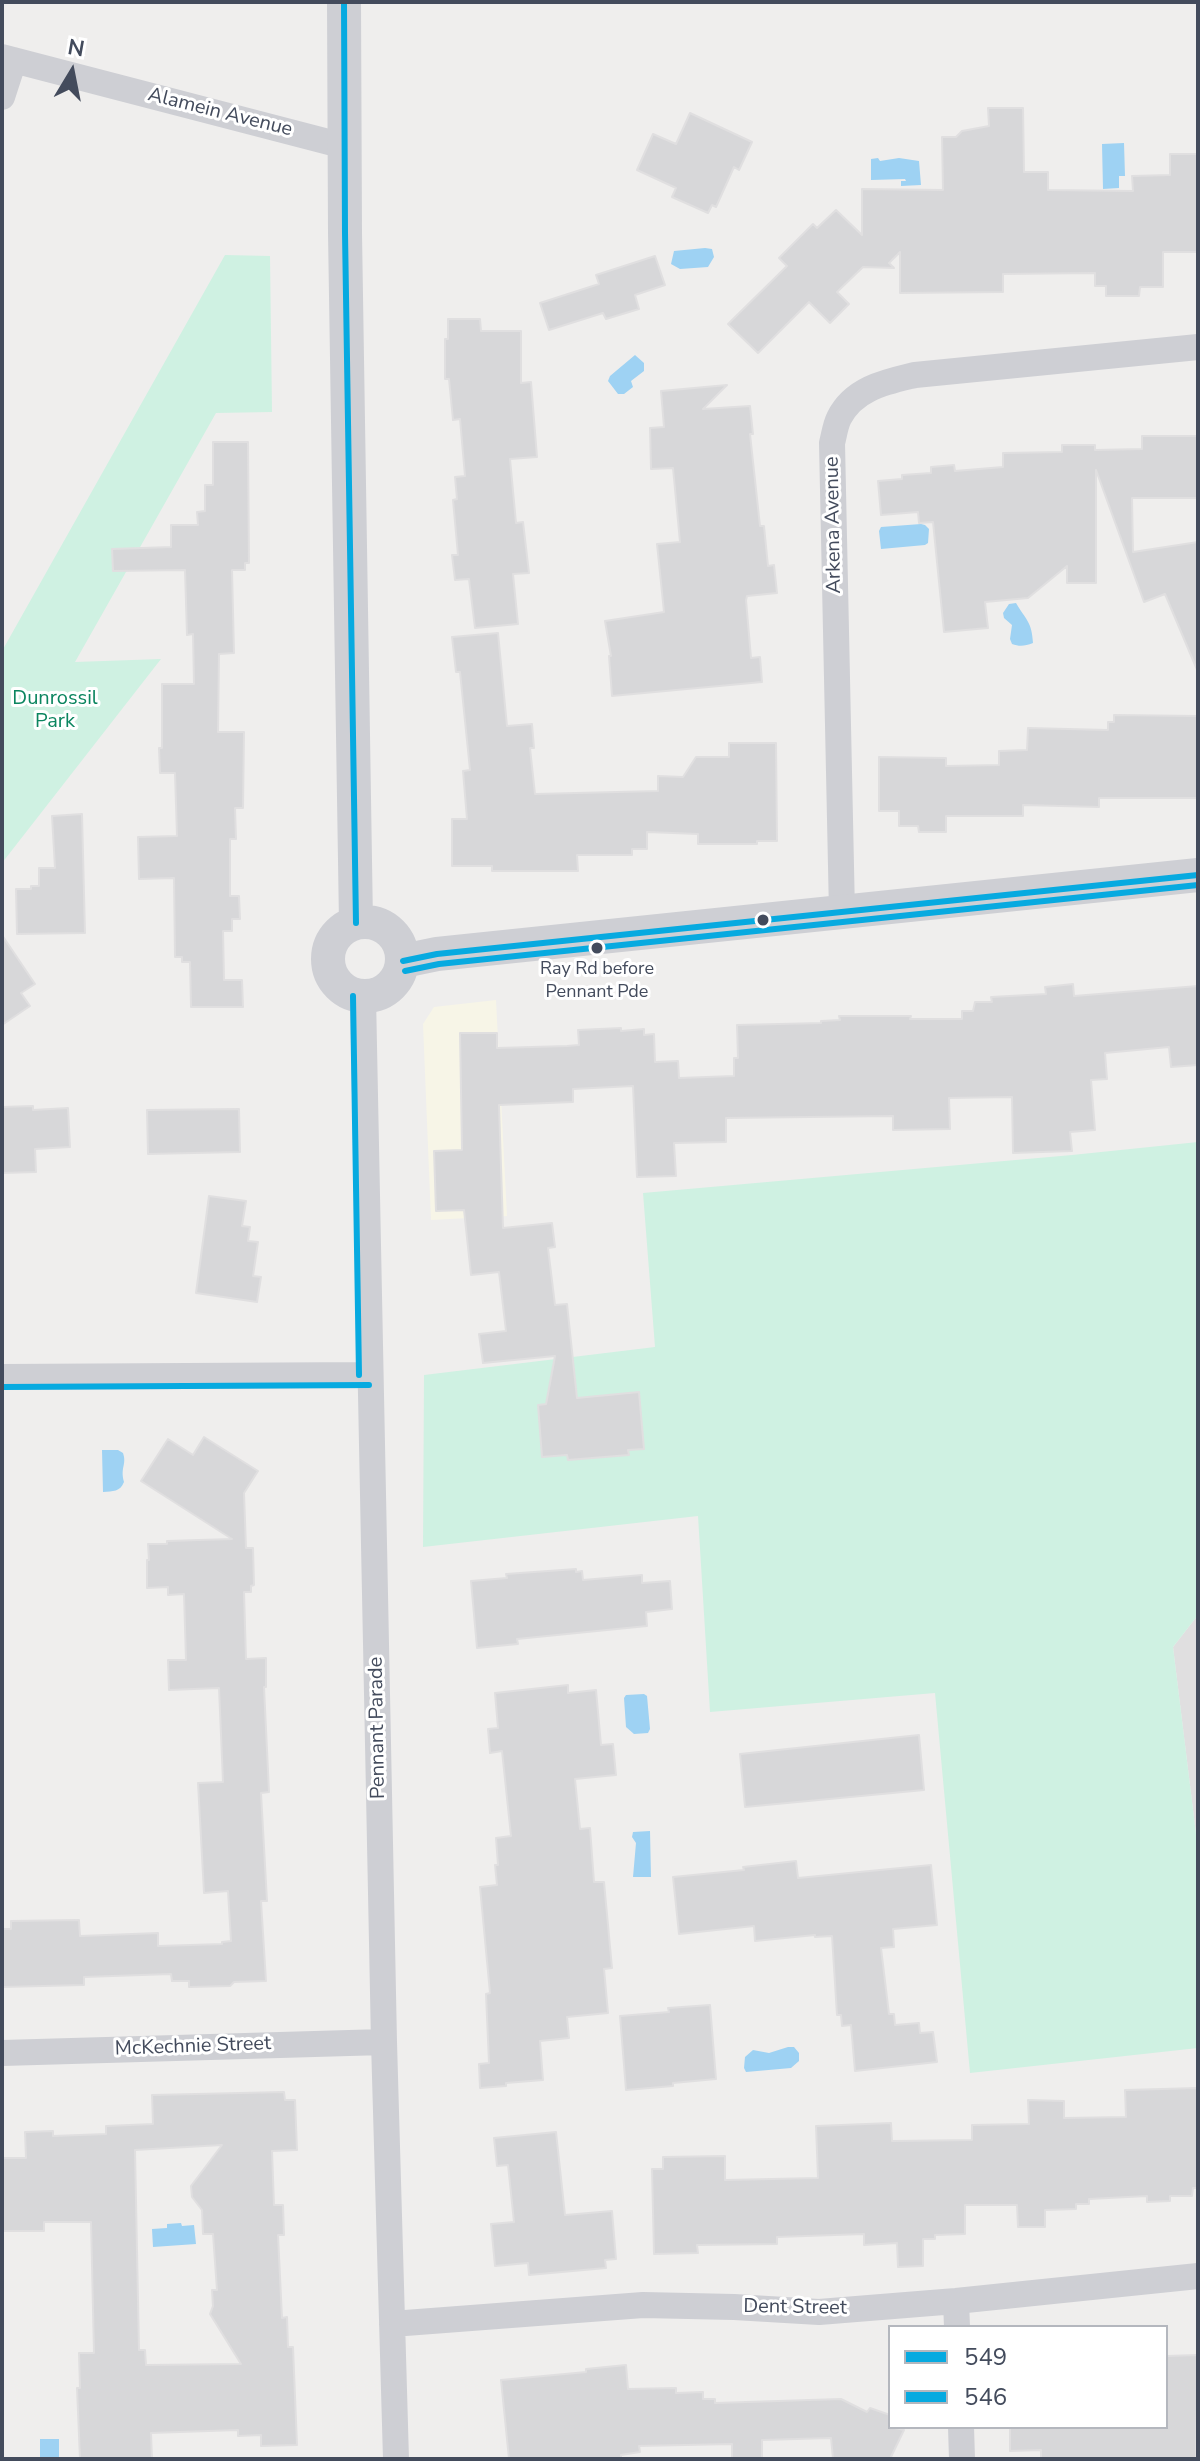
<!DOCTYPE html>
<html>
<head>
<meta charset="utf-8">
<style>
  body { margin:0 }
  #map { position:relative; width:1200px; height:2461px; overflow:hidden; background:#efeeed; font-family:"Nunito Sans",sans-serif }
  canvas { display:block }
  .frame { position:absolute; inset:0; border:4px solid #434b5c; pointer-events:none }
  .legend { position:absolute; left:888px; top:2325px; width:280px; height:104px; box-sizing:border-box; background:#fff; border:2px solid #b4b7be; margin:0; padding:10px 14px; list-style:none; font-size:24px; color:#434b5c }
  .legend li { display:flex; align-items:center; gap:16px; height:40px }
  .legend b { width:40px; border:2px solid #b4b7be }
  .north { position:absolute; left:32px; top:32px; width:80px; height:80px; -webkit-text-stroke:6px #fff; paint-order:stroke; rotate:10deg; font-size:22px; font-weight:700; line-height:32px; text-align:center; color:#434b5c }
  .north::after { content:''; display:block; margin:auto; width:28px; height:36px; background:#434b5c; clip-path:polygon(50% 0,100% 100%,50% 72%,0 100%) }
</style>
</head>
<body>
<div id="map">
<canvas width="1200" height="2461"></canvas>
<div class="frame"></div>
<ul class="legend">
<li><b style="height:10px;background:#07aae0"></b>549</li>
<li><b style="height:10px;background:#07aae0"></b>546</li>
</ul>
<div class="north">N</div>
</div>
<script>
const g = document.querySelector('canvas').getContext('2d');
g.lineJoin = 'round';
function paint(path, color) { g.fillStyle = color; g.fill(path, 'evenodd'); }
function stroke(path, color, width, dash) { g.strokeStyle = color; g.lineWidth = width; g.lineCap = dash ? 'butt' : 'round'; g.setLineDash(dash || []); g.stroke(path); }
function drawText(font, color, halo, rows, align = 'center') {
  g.font = font + ' "Nunito Sans",sans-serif'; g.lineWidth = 6; g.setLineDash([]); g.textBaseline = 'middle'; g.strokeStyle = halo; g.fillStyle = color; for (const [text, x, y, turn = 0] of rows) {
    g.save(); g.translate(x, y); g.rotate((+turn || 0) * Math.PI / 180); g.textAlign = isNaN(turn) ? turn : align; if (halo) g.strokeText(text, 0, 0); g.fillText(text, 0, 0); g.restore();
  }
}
paint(new Path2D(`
  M 496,1000 L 507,1216 L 431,1220 L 423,1024 L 434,1007 Z`), '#f7f5e7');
paint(new Path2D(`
  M 1198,1615 L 1198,1850 L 1173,1647 Z`), '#e0dfe0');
paint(new Path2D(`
  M 225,255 L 270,256 L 272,412 L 216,413 L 75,662 L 161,659 L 2,863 L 2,651 Z
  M 1198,1142 L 1198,1615 L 1173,1647 L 1198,1850 L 1198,2048 L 970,2073 L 935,1693 L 710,1712 L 698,1516 L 423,1547 L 424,1375 L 655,1347 L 643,1193 L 1072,1155 Z`), '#cff1e2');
paint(new Path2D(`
  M 1124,143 L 1125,176 L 1119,176 L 1119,188 L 1103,189 L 1102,144 Z
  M 878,158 L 880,161 L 899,158 L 919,161 L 921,185 L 901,186 L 901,181 L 906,181 L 905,179 L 871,180 L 871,159 Z
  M 705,248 L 712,249 L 714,257 L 708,267 L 680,269 L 671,264 L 674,251 Z
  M 635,355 L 644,363 L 644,371 L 631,381 L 633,387 L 624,394 L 618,394 L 608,381 L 610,376 Z
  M 921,524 L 925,525 L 929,529 L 928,543 L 925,545 L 881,549 L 879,531 L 881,527 Z
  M 1016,603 C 1026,620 1032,622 1033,643 C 1025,646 1020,647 1012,644 L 1010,639 L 1012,625 L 1004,618 L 1003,613 L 1009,604 Z
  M 102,1450 L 118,1450 L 123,1453 C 127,1465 120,1467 124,1482 C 120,1492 113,1491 103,1492 Z
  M 644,1694 L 647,1696 L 650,1729 L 648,1733 L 634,1734 L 626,1727 L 624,1698 L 626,1695 Z
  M 650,1831 L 651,1877 L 633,1877 L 636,1843 L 632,1837 L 633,1832 Z
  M 788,2047 L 794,2047 L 799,2053 L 799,2061 L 791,2068 L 746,2072 L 744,2068 L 745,2057 L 753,2050 L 769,2053 Z
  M 181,2223 L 182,2226 L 194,2225 L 196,2244 L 153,2247 L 152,2229 L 167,2228 L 167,2224 Z
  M 40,2439 L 59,2439 L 59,2459 L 40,2459 Z`), '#9ed2f3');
const building = new Path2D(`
  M 988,108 L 1023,108 L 1024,172 L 1048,172 L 1048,190 L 1133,191 L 1132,176 L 1170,175 L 1170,154 L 1198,154 L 1198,252 L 1163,252 L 1163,287 L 1140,287 L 1139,296 L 1106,296 L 1106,286 L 1095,286 L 1095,273 L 1003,274 L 1003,292 L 900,293 L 900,252 L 889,263 L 894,268 L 863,267 L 837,292 L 849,304 L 830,323 L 809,302 L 758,353 L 728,324 L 787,266 L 779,258 L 813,224 L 817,228 L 836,210 L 862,235 L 862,189 L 943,190 L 942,137 L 956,137 L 962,131 L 989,126 Z
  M 690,113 L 752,142 L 739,170 L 734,167 L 716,207 L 712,205 L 708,213 L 672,197 L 676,188 L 637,170 L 653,134 L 676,144 Z
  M 655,256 L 665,285 L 635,295 L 639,309 L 606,319 L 603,313 L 549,330 L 540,303 L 599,284 L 596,275 Z
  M 448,319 L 480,319 L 481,331 L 521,331 L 521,383 L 531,382 L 537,457 L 510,459 L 516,523 L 523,522 L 529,573 L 513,574 L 518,624 L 475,628 L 469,579 L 455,580 L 452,555 L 458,555 L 453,500 L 457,499 L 455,477 L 465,476 L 460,419 L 453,420 L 449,379 L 445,379 L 445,339 L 448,339 Z
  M 727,385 L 703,409 L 750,406 L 753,434 L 750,434 L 760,526 L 764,526 L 768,566 L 774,565 L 777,593 L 747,596 L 746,600 L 751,658 L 760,657 L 762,682 L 612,696 L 609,656 L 611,656 L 605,621 L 664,612 L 657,544 L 680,542 L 673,468 L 651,469 L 650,428 L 664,427 L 661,391 Z
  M 1142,436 L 1198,436 L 1198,498 L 1132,498 L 1133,552 L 1198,542 L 1198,672 L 1165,594 L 1144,602 L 1096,470 L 1096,583 L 1067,583 L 1067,566 L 1028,598 L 985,602 L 988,628 L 944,632 L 933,522 L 919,523 L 918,512 L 881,515 L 878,481 L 902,479 L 902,475 L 931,473 L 931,467 L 954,465 L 955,471 L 1003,467 L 1003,453 L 1062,452 L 1062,445 L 1095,445 L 1095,450 L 1142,449 Z
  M 213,442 L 248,442 L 249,563 L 245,563 L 245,570 L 232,570 L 234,653 L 219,654 L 218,732 L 244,732 L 243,808 L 235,808 L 236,839 L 230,839 L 230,896 L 239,896 L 240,919 L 232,919 L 232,931 L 223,931 L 224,980 L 242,980 L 243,1007 L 191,1007 L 190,962 L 182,962 L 182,957 L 175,957 L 174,878 L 139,879 L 138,837 L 177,836 L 175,773 L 160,773 L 159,748 L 162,748 L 162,684 L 194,684 L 193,634 L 187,635 L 185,570 L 113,571 L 112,549 L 171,547 L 171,525 L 198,525 L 197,512 L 205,511 L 205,485 L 213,485 Z
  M 498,633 L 507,726 L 532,724 L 534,748 L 530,748 L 535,794 L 658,791 L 658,776 L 683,777 L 696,757 L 729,757 L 729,743 L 776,743 L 777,841 L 757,841 L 757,844 L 698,844 L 698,834 L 647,832 L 647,849 L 632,849 L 632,855 L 577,855 L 578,871 L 492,871 L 492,866 L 452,866 L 452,819 L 467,819 L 463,771 L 470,770 L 460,672 L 456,672 L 452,637 Z
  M 1114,715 L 1198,716 L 1198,798 L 1099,798 L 1099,807 L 1023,805 L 1023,816 L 946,816 L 946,832 L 919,832 L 918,826 L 899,826 L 899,811 L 879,811 L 879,757 L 946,758 L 946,766 L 999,765 L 999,751 L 1027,750 L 1028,728 L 1108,730 L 1108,722 L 1114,722 Z
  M 82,814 L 85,933 L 17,934 L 16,889 L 31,889 L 31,886 L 39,886 L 39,868 L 55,868 L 52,816 Z
  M 2,935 L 35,984 L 21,993 L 30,1006 L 2,1025 Z
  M 1073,984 L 1074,996 L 1198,986 L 1198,1065 L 1171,1067 L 1169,1047 L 1105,1053 L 1107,1079 L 1091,1080 L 1095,1130 L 1070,1132 L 1072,1151 L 1013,1153 L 1012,1097 L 949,1098 L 950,1129 L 893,1130 L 893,1116 L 726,1118 L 726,1142 L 674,1143 L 676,1176 L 637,1177 L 633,1086 L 573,1089 L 573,1102 L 499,1105 L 503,1228 L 552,1223 L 555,1247 L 548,1248 L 555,1305 L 567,1304 L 577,1398 L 639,1392 L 644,1449 L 628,1450 L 629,1455 L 568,1460 L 567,1455 L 542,1457 L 538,1405 L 546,1404 L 555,1356 L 483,1363 L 479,1334 L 506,1331 L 499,1272 L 471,1275 L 464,1210 L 436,1211 L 434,1151 L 462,1150 L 460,1033 L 497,1033 L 497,1048 L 567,1046 L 579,1045 L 578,1030 L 621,1028 L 621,1031 L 644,1029 L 644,1035 L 654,1034 L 655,1062 L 678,1061 L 679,1078 L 734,1076 L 734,1058 L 738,1058 L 737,1025 L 821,1023 L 821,1021 L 840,1020 L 839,1016 L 911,1016 L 910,1019 L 962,1019 L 962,1011 L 973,1011 L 975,1002 L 992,1002 L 991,997 L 1046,994 L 1045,987 Z
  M 33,1106 L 33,1110 L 68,1108 L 70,1147 L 35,1149 L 36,1172 L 2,1173 L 2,1107 Z
  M 239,1109 L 240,1152 L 148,1154 L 147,1110 Z
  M 209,1196 L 246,1201 L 242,1226 L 250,1227 L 248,1241 L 258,1242 L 253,1276 L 261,1277 L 257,1302 L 196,1293 Z
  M 204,1437 L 258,1471 L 244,1493 L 246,1548 L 253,1548 L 254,1585 L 251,1586 L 251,1592 L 244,1592 L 246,1659 L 266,1658 L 266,1687 L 264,1687 L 269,1792 L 261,1793 L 267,1901 L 261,1901 L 266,1981 L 234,1982 L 230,1986 L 189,1987 L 189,1981 L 172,1981 L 171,1974 L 84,1977 L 84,1985 L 2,1987 L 2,1929 L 11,1929 L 11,1921 L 79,1920 L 80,1936 L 158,1933 L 158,1946 L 222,1944 L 222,1942 L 231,1941 L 228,1891 L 204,1893 L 198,1783 L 223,1782 L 219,1688 L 169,1690 L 168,1660 L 186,1660 L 184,1594 L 168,1595 L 168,1587 L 147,1588 L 147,1560 L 149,1560 L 148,1544 L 167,1544 L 167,1541 L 232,1539 L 141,1481 L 168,1439 L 193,1455 Z
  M 576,1569 L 576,1572 L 582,1571 L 583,1580 L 642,1575 L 642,1583 L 670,1581 L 672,1609 L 646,1612 L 647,1626 L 517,1639 L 518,1644 L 477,1648 L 471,1581 L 507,1578 L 506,1574 Z
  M 568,1685 L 568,1693 L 596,1690 L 601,1745 L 613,1744 L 616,1775 L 575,1779 L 580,1829 L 590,1828 L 594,1882 L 604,1882 L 612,1968 L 604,1969 L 608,2013 L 567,2017 L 569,2038 L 540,2041 L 543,2080 L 506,2083 L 506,2086 L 480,2088 L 479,2064 L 489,2063 L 486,1994 L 490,1993 L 480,1887 L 497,1885 L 495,1865 L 498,1865 L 496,1838 L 511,1836 L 502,1751 L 490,1753 L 488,1729 L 498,1728 L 495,1693 Z
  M 919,1735 L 924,1790 L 745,1807 L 740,1754 Z
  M 796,1861 L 798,1878 L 931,1865 L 937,1925 L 893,1929 L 894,1947 L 881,1948 L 889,2014 L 894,2014 L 895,2025 L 919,2023 L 920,2033 L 933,2032 L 937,2062 L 855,2071 L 851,2025 L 842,2026 L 841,2015 L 837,2015 L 832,1936 L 815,1937 L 815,1935 L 755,1941 L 754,1926 L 679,1934 L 673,1877 L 744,1870 L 743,1867 Z
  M 710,2005 L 716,2079 L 673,2083 L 673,2086 L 626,2090 L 620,2016 L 669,2012 L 668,2008 Z
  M 1198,2088 L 1198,2188 L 1193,2188 L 1192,2196 L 1170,2196 L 1170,2201 L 1147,2202 L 1147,2196 L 1089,2199 L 1089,2204 L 1076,2204 L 1076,2209 L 1045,2210 L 1045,2227 L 1018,2227 L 1017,2205 L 965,2205 L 965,2234 L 935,2235 L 935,2239 L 923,2239 L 923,2266 L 898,2267 L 897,2243 L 864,2245 L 864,2234 L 777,2237 L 777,2244 L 697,2245 L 698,2253 L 654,2254 L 652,2169 L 663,2169 L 663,2157 L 725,2156 L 725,2180 L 818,2178 L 816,2126 L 891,2123 L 892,2141 L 972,2140 L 972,2125 L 1029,2124 L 1028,2100 L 1064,2101 L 1064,2118 L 1126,2117 L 1125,2090 Z
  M 284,2092 L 285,2100 L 295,2100 L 297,2150 L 272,2151 L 274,2205 L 283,2205 L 284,2235 L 278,2235 L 282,2318 L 287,2317 L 288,2347 L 293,2347 L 297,2445 L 261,2446 L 261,2435 L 238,2436 L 238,2430 L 151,2433 L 152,2459 L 80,2459 L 77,2388 L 80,2388 L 79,2353 L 94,2353 L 91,2222 L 44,2222 L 44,2231 L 2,2231 L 2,2158 L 26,2158 L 25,2132 L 53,2131 L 53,2136 L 106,2134 L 106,2126 L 153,2124 L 152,2095 ZM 222,2145 L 191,2186 L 192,2197 L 202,2210 L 203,2234 L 213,2234 L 217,2290 L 212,2290 L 213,2306 L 210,2314 L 241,2364 L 146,2365 L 145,2350 L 139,2350 L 135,2150 Z
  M 556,2132 L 565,2215 L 612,2211 L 616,2259 L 605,2260 L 606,2268 L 529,2275 L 528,2263 L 495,2266 L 491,2224 L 514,2222 L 508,2165 L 497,2166 L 494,2138 Z
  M 1198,2355 L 1196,2459 L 1041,2459 L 1041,2450 L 1010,2451 L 1010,2427 L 1166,2427 L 1166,2356 Z
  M 626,2365 L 628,2389 L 676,2388 L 676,2393 L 703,2392 L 703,2399 L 715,2399 L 715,2403 L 841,2399 L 867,2412 L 870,2408 L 890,2415 L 890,2427 L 904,2430 L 890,2459 L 833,2459 L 831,2438 L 762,2440 L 762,2459 L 732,2459 L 732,2444 L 639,2446 L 640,2452 L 621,2455 L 621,2459 L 509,2459 L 501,2380 L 586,2372 L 586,2369 Z`);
paint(building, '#d7d7d9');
stroke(building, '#e0dfe0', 2);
stroke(new Path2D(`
  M 2,57 L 344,146
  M 2,97 L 14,60
  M 842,913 L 832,443 C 834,436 835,426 839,418 C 854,388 886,382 915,375 L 1198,347
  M 363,996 L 384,2042 L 396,2459
  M 2,1377 L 369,1375
  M 2,2053 L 384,2042
  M 956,2301 L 957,2327
  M 392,2324 L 643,2305 L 734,2307 L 819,2312 L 956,2301 L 1198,2276
  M 961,2427 L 962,2459`), '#cecfd4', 26);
stroke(new Path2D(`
  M 344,2 L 345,233 L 356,923
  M328 959a37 37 0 1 1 74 0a37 37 0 1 1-74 0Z
  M 403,961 L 437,954 L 1198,875`), '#cecfd4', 34);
stroke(new Path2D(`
  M 344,2 L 345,233 L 356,923
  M 403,961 L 437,954 L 1198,875`), '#07aae0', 6);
stroke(new Path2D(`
  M 405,971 L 439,964 L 1198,885
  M 353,996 L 359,1375
  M 2,1387 L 369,1385`), '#07aae0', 6);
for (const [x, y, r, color] of [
  [763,920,7,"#434b5c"],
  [597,948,7,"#434b5c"]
]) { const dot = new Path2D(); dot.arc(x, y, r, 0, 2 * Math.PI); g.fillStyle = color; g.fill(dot); stroke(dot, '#fff', 3); }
drawText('18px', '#434b5c', '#fff', [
  ["Ray Rd before",597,970],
  ["Pennant Pde",597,993]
]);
drawText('20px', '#434b5c', '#fff', [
  ["Alamein Avenue",220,113,14],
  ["Arkena Avenue",834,525,-91],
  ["Pennant Parade",378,1728,-91],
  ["McKechnie Street",193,2047,-2],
  ["Dent Street",795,2308,1]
]);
drawText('20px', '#0b855f', '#fff', [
  ["Dunrossil",55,699],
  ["Park",55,722]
]);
</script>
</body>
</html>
